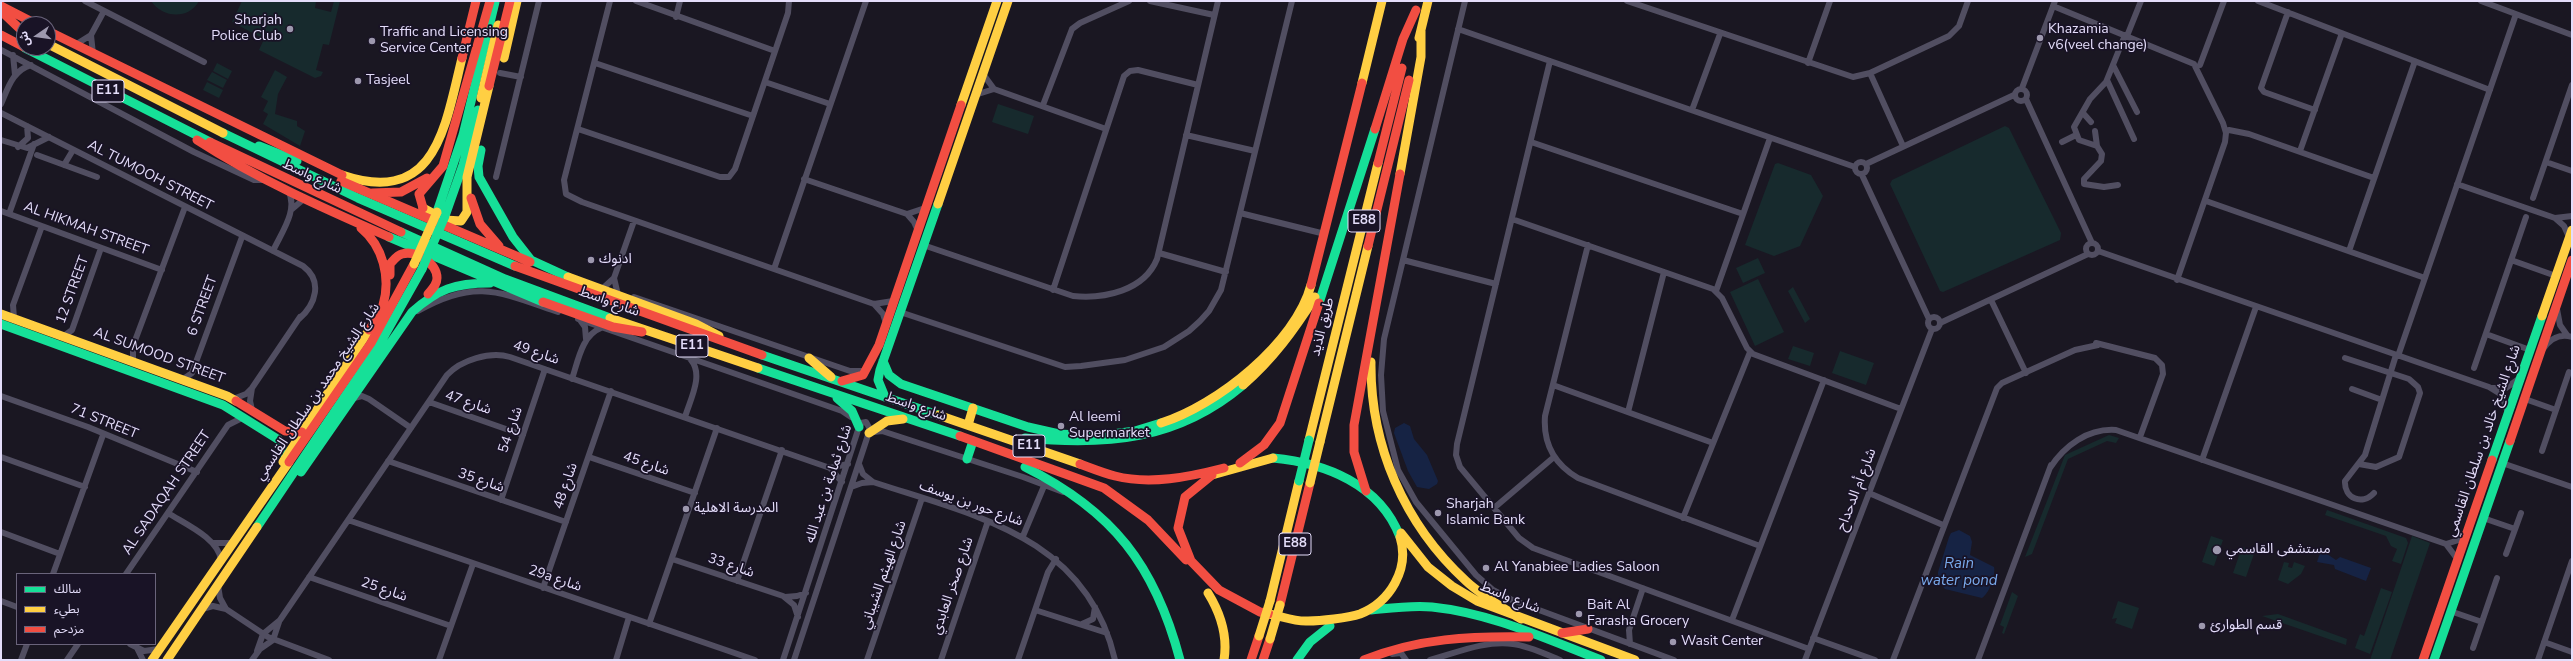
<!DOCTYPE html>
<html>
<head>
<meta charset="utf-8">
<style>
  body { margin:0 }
  #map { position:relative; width:2573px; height:661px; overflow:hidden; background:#1a1722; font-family:"Nunito Sans","Noto Sans Arabic",sans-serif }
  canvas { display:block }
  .frame { position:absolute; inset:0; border:2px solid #e4ddfa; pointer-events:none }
  .legend { position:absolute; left:16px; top:573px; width:140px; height:72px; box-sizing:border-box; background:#191326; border:1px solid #6a647b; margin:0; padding:5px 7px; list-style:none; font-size:12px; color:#e4ddfa }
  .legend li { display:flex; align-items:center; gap:8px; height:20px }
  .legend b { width:20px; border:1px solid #6a647b }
  .north { position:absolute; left:16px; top:16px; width:40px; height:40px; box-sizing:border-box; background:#191326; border:1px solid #6a647b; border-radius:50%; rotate:257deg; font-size:11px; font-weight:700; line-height:16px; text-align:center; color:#e4ddfa }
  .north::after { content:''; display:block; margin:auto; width:14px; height:18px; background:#9d98ae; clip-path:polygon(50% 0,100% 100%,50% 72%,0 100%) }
</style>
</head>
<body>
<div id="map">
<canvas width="2573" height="661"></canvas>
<div class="frame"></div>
<ul class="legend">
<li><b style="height:5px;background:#16e098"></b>سالك</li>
<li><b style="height:5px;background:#ffcf43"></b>بطيء</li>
<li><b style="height:5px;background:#f24e42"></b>مزدحم</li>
</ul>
<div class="north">ش</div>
</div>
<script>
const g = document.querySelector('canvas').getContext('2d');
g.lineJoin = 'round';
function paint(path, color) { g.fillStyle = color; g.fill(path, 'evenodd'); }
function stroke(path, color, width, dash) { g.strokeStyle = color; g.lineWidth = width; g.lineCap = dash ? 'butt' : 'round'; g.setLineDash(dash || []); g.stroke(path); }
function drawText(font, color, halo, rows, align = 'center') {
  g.font = font + ' "Nunito Sans","Noto Sans Arabic",sans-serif'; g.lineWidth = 3.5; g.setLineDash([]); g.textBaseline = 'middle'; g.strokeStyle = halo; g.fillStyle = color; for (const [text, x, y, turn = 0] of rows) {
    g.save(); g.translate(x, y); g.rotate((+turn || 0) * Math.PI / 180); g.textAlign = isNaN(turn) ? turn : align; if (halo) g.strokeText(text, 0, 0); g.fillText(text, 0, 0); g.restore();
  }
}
paint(new Path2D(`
  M 151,1 L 199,1 C 189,20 162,18 151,1 Z
  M 242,1 L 316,1 L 315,8 L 331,12 L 334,1 L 340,1 L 329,45 L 323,44 L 316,70 L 323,72 L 321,76 L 315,78 L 259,50 L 264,39 L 232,22 Z
  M 217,63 L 232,71 L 228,79 L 213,71 Z
  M 275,70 L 287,77 L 278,94 L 275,114 L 297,121 L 297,126 L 305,131 L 300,146 L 263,124 L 268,114 L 263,111 L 268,101 L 261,97 Z
  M 212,72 L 227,80 L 223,88 L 207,80 Z
  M 207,82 L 223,90 L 219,98 L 203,90 Z
  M 998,104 L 1034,116 L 1028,134 L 992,122 Z
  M 2005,126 L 2009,128 L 2061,233 L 2060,240 L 1943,292 L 1940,291 L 1890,184 L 1892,180 Z
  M 1778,163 L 1811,175 L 1823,196 L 1800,246 L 1774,256 L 1745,245 L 1775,164 Z
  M 1758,258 L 1765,273 L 1743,283 L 1736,268 Z
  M 1758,279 L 1784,332 L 1755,346 L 1730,292 Z
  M 1793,287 L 1810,319 L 1805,323 L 1788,291 Z
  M 1793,346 L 1814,353 L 1810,366 L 1788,359 Z
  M 1840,351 L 1874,363 L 1866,385 L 1832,373 Z
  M 2109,435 L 2119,438 L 2116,443 L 2107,441 L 2068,459 L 2032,554 L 2025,557 L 2065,455 Z
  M 2327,510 L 2406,538 L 2408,543 L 2401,564 L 2392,561 L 2397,549 L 2391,546 L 2386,536 L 2325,515 Z
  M 2211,536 L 2223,540 L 2214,566 L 2202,562 Z
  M 2412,536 L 2430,543 L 2390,660 L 2370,660 Z
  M 2242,547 L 2255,551 L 2246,577 L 2233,573 Z
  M 2284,562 L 2289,563 L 2288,567 L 2292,568 L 2294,562 L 2305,566 L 2301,574 L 2288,584 L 2278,580 Z
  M 2381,588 L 2392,592 L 2370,654 L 2355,648 L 2360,634 L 2364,636 Z
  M 2012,592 L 2018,596 L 2004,634 L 2002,633 L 2004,627 L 2000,625 Z
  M 2118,601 L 2139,608 L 2132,629 L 2115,623 L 2117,618 L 2112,619 Z
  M 2278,614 L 2347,639 L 2346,645 L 2262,616 Z`), '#172a2d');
paint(new Path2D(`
  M 1404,423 L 1410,426 L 1414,439 L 1427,455 L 1438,481 L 1437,484 L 1429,489 L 1417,487 L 1408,471 L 1394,433 L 1395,428 Z
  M 1959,530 L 1970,536 L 1972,542 L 1970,555 L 1994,567 C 1996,575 1989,594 1982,598 L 1945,589 L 1938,581 L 1938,572 L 1949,537 L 1951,533 Z
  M 2321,550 L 2336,560 L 2340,557 L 2371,568 L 2366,581 L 2335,569 L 2334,565 L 2317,562 Z`), '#162344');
stroke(new Path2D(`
  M 85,1 L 204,62
  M 610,1 L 564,180 L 566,194 L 582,202 L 874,304 L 893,301
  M 636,1 L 775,51
  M 1150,1 L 1214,15
  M 1465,1 L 1384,339 L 1381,375 L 1383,411 L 1398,470 L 1416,502 L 1476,575 L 1493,590 L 1512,600 L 1674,660
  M 1627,1 L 1853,77 L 1870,73 L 1949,36 L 1959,26 L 1968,1
  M 2258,1 L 2490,90
  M 2481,1 L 2572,35
  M 2053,6 L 2194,64 L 2223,123 L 2226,133 L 2225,142 L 2177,280
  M 2288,12 L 2261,88 L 2264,92 L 2315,110
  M 676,17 L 680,1
  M 1458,29 L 1855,167
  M 91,35 L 93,54
  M 2127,36 L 2141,1
  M 75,45 L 91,35 L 104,11
  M 1,50 L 194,152 L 254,180 L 266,180
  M 13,55 L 15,75
  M 1550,61 L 1457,444 L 1456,455 L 1460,467 L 1519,538 L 1533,548 L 1809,649
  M 595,63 L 753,116
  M 1808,63 L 1830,1
  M 2113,65 L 2137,112
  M 2200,65 L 2224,1
  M 500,73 L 521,77
  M 1870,73 L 1903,146
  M 983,74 L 994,89 L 1106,129
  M 2107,80 L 2134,139
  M 765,82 L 830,104
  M 2022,88 L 2055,1
  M2015 95a6 6 0 1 1 12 0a6 6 0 1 1-12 0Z
  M 975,95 L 994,89
  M 2026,99 L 2092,243
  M 1,104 C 8,88 13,70 31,65
  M 1043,105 L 1072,29 L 1080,23 L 1129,1
  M 1692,110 L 1720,34
  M 1,113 L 303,266 C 323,281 316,304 299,319
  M 2083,113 L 2091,122
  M 578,129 L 720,177 L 729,177 L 735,169 L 788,13 L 789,1
  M 2229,130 L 2249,134 L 2374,178
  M 2095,131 L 2097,146
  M 1186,135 L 1255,151
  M 1,140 L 27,148 L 49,137
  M 1531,142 L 1743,214
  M 2062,142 L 2076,135
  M 18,147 L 28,138 L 27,126
  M 2300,151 L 2342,33
  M 37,155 L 97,177
  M1855 168a6 6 0 1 1 12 0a6 6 0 1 1-12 0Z
  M 2546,162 L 2572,171
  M 1866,164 L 2014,95
  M 64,165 L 73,150
  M 1862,175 L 1929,319
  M 496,177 L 539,1
  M 804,179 L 907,214 L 914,222 L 918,231
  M 2457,184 L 2555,218 L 2564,226 L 2569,237
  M 2118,185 L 2104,187 L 2084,184 L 2084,179 L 2101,161 L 2102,154 L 2097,146 L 2079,140 L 2074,127 L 2090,99 L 2106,82 L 2125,35
  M 2533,198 L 2572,85
  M 2206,201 L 2425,278
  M 291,210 L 305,198
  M 1,211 L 162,270
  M 1240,213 L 1325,234
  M 9,214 L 34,144
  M 907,214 L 925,208
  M 2555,218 L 2572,216
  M 1512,219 L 1713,289 L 1722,298 L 1747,348 L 1753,354 L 1901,409
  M2086 249a6 6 0 1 1 12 0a6 6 0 1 1-12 0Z
  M 923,245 L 1073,296 C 1104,299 1144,291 1157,259 L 1218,1
  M 1588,245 L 1545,416 C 1543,443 1554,464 1578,478 L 1760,546
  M 273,251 C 281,233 299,210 288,190
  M 2098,251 L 2489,387 L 2502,395 L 2508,413
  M 2349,251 L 2415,61
  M 1159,253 L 1226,272
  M 1403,260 L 1496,284
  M 2511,260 L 2556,276
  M 774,269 L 866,1
  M 614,278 L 618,295
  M 602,289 L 614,278 L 634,221
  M 1053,290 L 1124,76 L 1130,71 L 1138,70 L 1198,85
  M 1716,291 L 1770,138
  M 634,297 L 850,371 L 866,371
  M 1991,300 L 2026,373
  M 874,304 L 883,314 L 886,323
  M 2557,309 L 2560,325 L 2567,335
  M 418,311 C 476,278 500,292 558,312
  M 900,312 L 1065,367 L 1081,366 L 1125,360 L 1164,347 L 1189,331 L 1200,321 L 1209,311 L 1221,290 L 1292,1
  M1928 323a6 6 0 1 1 12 0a6 6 0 1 1-12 0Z
  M 14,318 L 13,305 L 42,226
  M 578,319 L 842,411 L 851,417
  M 580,320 L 585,327 L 586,339
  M 1940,323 L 2088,254
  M 2486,334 L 2530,350
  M 64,336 L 72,330 L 101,248
  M 2096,343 L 2155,358 L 2162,365 L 2163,374 L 2140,437
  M 2543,349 C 2550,339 2560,333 2572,337
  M 2398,356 L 2516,14
  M 2345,358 L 2409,379 L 2418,387 L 2420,393 L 2399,457 L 2376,467 L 2359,464
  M 133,362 L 133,346 L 185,207
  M 2474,368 L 2526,217
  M 572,379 C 578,361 582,335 601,328
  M 182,380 L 192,373 L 242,237
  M 1553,385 L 1713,443
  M 2492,388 L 2506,388 L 2520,378
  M 2352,389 L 2382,400
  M 1,396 L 88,427 L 197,472
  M 354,398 L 362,396 L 369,399 L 411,428
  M 233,399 L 246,394 L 252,388 L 300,317
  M 2525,399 L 2556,410
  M 429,402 L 523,435
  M 252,410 L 250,401 L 252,388
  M 1628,412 L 1664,272
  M 685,417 C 690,400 704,375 691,360
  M 874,432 L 882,431 L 1023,477 L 1063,492
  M 2542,451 L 2569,372
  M 1,457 L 85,487
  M 589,457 L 695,493
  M 2202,460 L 2256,307
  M 388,461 L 566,522
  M 2502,463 L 2572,487
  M 859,464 L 863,474 L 873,482
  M 830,468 L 848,464
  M 2050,468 C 2064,446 2088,428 2116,430 L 2446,544 L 2458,560
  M 851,487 L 862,483 L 873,482 C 976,516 1087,537 1115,660
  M 1869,493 L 1943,525
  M 2374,493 C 2362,506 2344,498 2345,481 L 2365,455 L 2396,355
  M 501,500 L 545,369
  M 1494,508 L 1554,457
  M 168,513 C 185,524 218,538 221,560
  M 1683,518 L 1750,352
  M 2483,518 L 2515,529
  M 348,520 L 755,660
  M 1,532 L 60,554
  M 1023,536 L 1044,486
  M 213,543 L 233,543
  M 2446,544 L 2465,538
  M 2506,554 L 2521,513
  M 672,559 L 783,596 L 794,605 L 798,617
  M 53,574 L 103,435
  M 126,574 L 228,425 L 244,417
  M 309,577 L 451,626
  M 737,581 L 782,450
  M 218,585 L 220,598 L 226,609
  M 543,588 L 611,391
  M 785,597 L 797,596 L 806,593
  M 1,601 L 17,607
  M 202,609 L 213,606 L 226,609 L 268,637 L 329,660
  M 1035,610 L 1107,633
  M 2450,611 L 2482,622
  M 1732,620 L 1824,380
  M 649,624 L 717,428
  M 1082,624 L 1093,619 L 1095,607
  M 263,634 L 280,620 L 447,375 C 461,360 490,351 510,357 L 830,468 L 842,482
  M 1813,638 L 1875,660
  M 2544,642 L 2572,652
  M 130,644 L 144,651 L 159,649
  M 1630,644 L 1629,630 L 1643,588
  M 137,648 L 143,660
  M 2473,648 L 2497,578
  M 257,651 L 263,634
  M 1392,654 L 1401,653 L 1406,660
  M 21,660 L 27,644
  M 67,660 L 78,644
  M 252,660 L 260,649 L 273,640 L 279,622
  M 439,660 L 473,564
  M 616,660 L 629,617
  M 783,660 L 859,427 L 861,423 L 866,422 L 870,429 L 794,660
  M 867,660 L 922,498
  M 941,660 L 988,521
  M 1018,660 L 1048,572 L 1056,559
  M 1430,660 C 1456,653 1485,640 1513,644 C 1529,646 1545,654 1560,660
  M 1805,660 L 1932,329
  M 1893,660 L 1997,388 L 2002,383 L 2075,350 L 2098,345
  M 1978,660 L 2051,465
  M 2538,660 L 2572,561`), '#514e61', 6);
stroke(new Path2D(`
  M 25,48 L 210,142
  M 223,133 L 358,198 L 515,266
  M 259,146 L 297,161
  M 481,150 L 478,166 L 479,177 L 513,237 L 531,260 L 568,277
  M 437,212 L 463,135 L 495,2
  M 445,216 L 463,165 L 478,110
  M 401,232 L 505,279 L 610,318
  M 389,237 L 543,302
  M 1319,303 L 1375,129
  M 1,324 L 223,405 L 279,440 L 286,457
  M 762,355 L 938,415
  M 883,361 L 889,375 L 901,384 L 1028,427 L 1059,434 L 1097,436 L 1135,431 L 1161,423
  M 758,368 L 960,436
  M 885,397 L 878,380 L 880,370 L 938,204
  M 837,398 L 852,411 L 859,427
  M 1025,438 C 1107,446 1178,440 1243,385
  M 1273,458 C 1325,463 1380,484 1400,537
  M 967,459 L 973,441
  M 2492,460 L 2542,316
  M 1025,467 C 1113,511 1155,565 1180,660
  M 301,472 L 412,312 C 438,289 455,283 490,283
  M 257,527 L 378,347 L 422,269
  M 1371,610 C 1391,608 1412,605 1432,607 C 1491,613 1546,639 1601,660
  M 1297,660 L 1310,642 L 1330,626
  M 2434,660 L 2510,441`), '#16e098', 9);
stroke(new Path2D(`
  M 1419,38 L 1428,1
  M 48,44 L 223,133
  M 504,58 L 517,1
  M 1362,83 L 1382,1
  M 481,98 L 498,25
  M 961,105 L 997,1
  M 1400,174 L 1421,57 L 1421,31
  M 342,175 C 436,207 445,127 462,58
  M 938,204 L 1008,1
  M 423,208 L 445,220 L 461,221 L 467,212 L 467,177 L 489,86
  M 568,277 L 696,324 L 719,336
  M 1,314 L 227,396 L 236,401
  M 2542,316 L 2572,230
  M 610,318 L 758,368
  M 809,358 L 831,377
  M 1371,362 C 1370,445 1404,524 1466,581 C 1482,596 1502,607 1521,619
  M 1243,385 C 1273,359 1294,330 1315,297
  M 938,415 L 1080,464
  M 1161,423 C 1216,406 1296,343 1311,285
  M 968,425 L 973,408
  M 869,433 L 887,421 L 903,419
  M 1309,440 L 1378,163
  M 1320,442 L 1368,246
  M 283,462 L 369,330
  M 1212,475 L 1273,458
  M 1401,533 L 1428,567 L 1452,586 L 1477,601 L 1635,660
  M 1208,593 C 1221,614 1228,635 1224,660
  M 1270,601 L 1299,481
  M 1269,614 C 1281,616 1295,622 1308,621 C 1320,621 1348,618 1360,614 C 1390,602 1410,569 1400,537
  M 152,660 L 289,462
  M 167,660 L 257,527`), '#ffcf43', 9);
stroke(new Path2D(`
  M 1,6 L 36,24
  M 1,11 L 20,29
  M 48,31 L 342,175
  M 1,35 L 24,47
  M 462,58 L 476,1
  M 489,86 L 510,1
  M 1375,129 L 1403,39 L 1416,10
  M 197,140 C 257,179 323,208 389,237
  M 210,142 L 401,232
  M 1378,163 L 1402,68
  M 341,181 L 530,262
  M 372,193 L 401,192 L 427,178
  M 471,198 L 480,224 L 499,246
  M 423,208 L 419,194 L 443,166 L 490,1
  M 361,228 C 383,246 391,278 383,305 C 381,314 374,322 369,330
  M 1368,246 L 1409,80
  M 515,266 L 762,355
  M 390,275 L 390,264 C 393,261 397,255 402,254 C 415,250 437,263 437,278 C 437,285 432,289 428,294
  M 1311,285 L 1362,83
  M 543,302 L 613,327 L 642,332
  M 842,381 L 863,375 L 879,345 L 961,105
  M 236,401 L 285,431 L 302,432
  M 960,436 L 1104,488 L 1148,520 L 1186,560
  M 2510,441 L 2572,260
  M 289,462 L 371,343 L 414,264
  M 1240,463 L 1264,445 L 1280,423 L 1319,303
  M 1080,464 C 1091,468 1103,473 1115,476 C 1150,485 1189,477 1224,468
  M 1212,475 L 1185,497 L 1178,528 L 1191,561 L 1219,590 L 1260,612 L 1269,614
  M 1366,491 L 1354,452 L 1354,425 L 1400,174
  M 1280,605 L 1310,483
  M 1562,633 L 1588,629
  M 1251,660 L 1259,636
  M 1263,660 L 1270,639
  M 1364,660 C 1418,638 1471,636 1529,637
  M 2423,660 L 2492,460`), '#f24e42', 9);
stroke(new Path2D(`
  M 422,269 L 445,216
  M 1299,481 L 1309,440`), '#16e098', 9);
stroke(new Path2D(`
  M 414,264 L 437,212
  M 1310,483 L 1320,442
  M 1259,636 L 1270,601
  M 1270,639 L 1280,605`), '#ffcf43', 9);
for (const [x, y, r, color] of [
  [290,29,4,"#9d98ae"],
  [2040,38,4,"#9d98ae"],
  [372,41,4,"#9d98ae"],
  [358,81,4,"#9d98ae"],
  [591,260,4,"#9d98ae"],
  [1061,426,4,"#9d98ae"],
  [686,509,4,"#9d98ae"],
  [1438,513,4,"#9d98ae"],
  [2217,550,5,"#9d98ae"],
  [1486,568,4,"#9d98ae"],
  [1579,614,4,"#9d98ae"],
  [2202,626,4,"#9d98ae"],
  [1673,642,4,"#9d98ae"]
]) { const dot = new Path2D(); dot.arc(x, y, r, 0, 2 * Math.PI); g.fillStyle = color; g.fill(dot); stroke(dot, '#191326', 1.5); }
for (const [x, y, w] of [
  [108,91,32],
  [1364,221,32],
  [692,346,32],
  [1029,446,32],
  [1295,544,32]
]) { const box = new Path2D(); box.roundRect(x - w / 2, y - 11, w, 22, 3); g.fillStyle = '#191326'; g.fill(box); stroke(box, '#e4ddfa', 1); }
drawText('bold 13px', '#e4ddfa', null, [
  ["E11",108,91],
  ["E88",1364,221],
  ["E11",692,346],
  ["E11",1029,446],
  ["E88",1295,544]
]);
drawText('14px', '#e4ddfa', '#191326', [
  ["Sharjah",282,21,"right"],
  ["Police Club",282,37,"right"],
  ["Khazamia",2048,30],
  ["v6(veel change)",2048,46],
  ["Traffic and Licensing",380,33],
  ["Service Center",380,49],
  ["Tasjeel",366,81],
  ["ادنوك",599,260],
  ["Al Ieemi",1069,418],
  ["Supermarket",1069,434],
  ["Sharjah",1446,505],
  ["Islamic Bank",1446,521],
  ["المدرسة الاهلية",694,509],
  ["مستشفى القاسمي",2226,550],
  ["Al Yanabiee Ladies Saloon",1494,568],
  ["Bait Al",1587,606],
  ["Farasha Grocery",1587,622],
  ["قسم الطوارئ",2210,626],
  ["Wasit Center",1681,642]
], 'left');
drawText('14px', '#e4ddfa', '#191326', [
  ["AL TUMOOH STREET",150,176,27],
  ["شارع واسط",312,177,25],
  ["AL HIKMAH STREET",86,229,20],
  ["12 STREET",73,290,-70],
  ["شارع واسط",609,302,20],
  ["6 STREET",203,306,-70],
  ["طريق الذيد",1323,327,-76],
  ["شارع 49",536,353,19],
  ["AL SUMOOD STREET",159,356,20],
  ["شارع الشيخ محمد بن سلطان القاسمي",318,392,-56],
  ["شارع 47",468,403,19],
  ["شارع واسط",916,407,19],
  ["71 STREET",104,422,22],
  ["شارع 54",511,430,-71],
  ["شارع الشيخ خالد بن سلطان القاسمي",2484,441,-71],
  ["شارع 45",646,464,19],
  ["شارع 35",481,481,19],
  ["شارع ثمامة بن عبد الله",829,484,-72],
  ["شارع 48",566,486,-71],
  ["شارع أم الدحداح",1857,490,-69],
  ["AL SADAQAH STREET",167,493,-56],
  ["شارع حور بن يوسف",971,504,20],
  ["شارع 33",731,566,19],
  ["شارع الهيثم الشيباني",884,575,-71],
  ["29a شارع",555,579,19],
  ["شارع صخر العابدي",953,586,-71],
  ["شارع 25",384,590,19],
  ["شارع واسط",1510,598,22]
]);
drawText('italic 15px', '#79aaec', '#191326', [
  ["Rain",1959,564],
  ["water pond",1959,581]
]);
</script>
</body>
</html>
